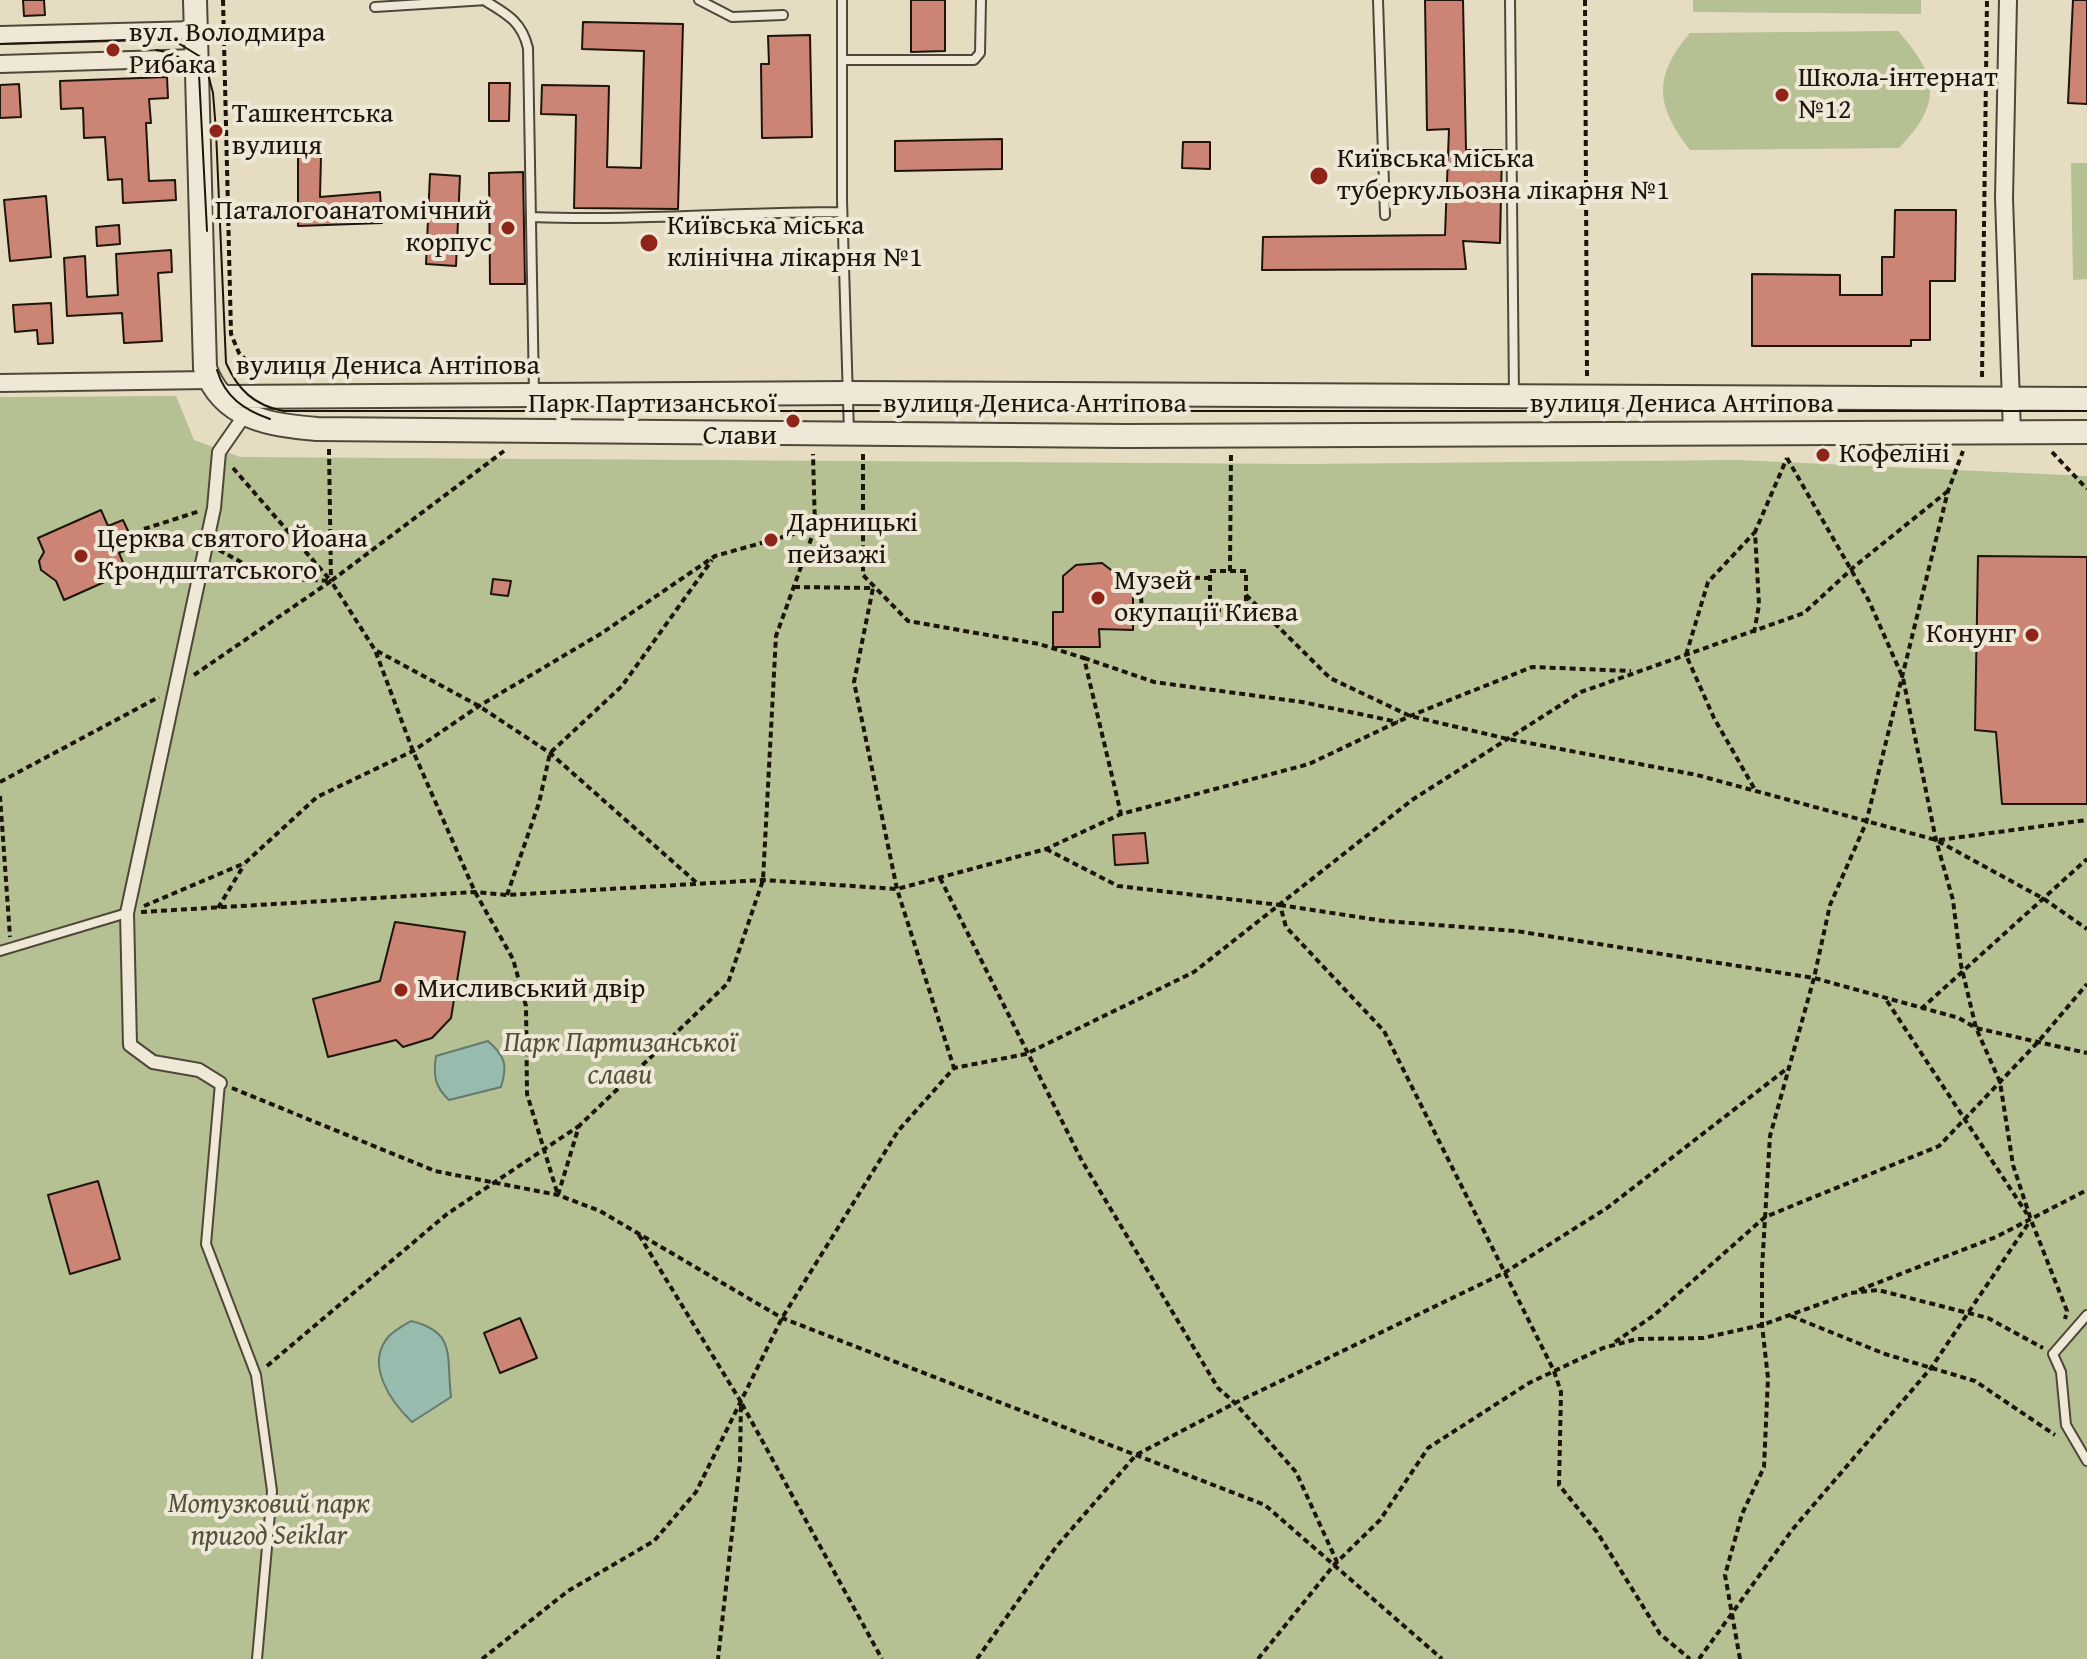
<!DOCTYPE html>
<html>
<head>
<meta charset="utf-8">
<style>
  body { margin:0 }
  canvas { display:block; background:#e6dcc1 }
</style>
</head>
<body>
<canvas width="2087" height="1659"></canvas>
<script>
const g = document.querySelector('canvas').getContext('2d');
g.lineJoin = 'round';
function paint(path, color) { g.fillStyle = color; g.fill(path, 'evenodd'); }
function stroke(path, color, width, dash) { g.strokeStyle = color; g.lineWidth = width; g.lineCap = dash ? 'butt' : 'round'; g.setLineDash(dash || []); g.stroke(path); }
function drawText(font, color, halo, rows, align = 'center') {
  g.font = font + ' "Gentium Book Plus",serif'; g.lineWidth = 8; g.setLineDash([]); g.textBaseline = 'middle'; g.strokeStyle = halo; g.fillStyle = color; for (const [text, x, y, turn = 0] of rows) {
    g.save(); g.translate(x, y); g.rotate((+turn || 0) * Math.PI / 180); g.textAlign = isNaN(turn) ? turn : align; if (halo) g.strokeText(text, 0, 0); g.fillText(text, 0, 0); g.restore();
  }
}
paint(new Path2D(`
  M 1693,0 L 1921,0 L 1921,14 L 1693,12 Z
  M 1898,31 C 1938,76 1943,103 1899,148 L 1690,150 C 1656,106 1652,77 1690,33 Z
  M 2071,163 L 2087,163 L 2087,279 L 2073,280 Z
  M 176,396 L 194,440 L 240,457 L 1307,464 L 1738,460 L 2087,476 L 2087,1659 L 0,1659 L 0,397 Z`), '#b5c093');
const water = new Path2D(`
  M 488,1041 C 505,1056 508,1065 501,1087 L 449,1100 C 435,1087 433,1076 436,1056 Z
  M 411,1321 C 457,1332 446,1356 451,1397 L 412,1422 C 391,1402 364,1364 389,1336 C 395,1330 404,1325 411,1321 Z`);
paint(water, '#97bcae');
stroke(water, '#66796d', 2);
const building = new Path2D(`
  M 23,0 L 44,0 L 45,15 L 24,16 Z
  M 911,0 L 945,0 L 945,51 L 911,52 Z
  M 1425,0 L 1463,0 L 1466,150 L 1502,150 L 1500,243 L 1463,241 L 1466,269 L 1262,270 L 1263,237 L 1445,235 L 1449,129 L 1427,130 Z
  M 2073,0 L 2087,0 L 2087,104 L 2068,103 Z
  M 583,22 L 683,24 L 678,209 L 574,208 L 576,115 L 541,114 L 542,85 L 609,86 L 607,167 L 641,168 L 644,51 L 582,49 Z
  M 810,35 L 812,137 L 762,138 L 761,64 L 769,64 L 768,36 Z
  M 167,77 L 168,98 L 149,99 L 151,123 L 146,123 L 149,181 L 175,180 L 176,200 L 123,203 L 122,179 L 108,180 L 105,137 L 84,138 L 83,108 L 61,109 L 60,81 Z
  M 489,83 L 510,83 L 509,121 L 489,121 Z
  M 19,84 L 21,117 L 0,118 L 0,85 Z
  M 1002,139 L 1002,169 L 895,171 L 895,141 Z
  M 1183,142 L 1210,142 L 1210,169 L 1182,168 Z
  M 298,156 L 321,156 L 320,197 L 380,192 L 382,223 L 298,226 Z
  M 523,172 L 525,284 L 490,284 L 489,173 Z
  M 430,174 L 460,176 L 456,266 L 426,264 Z
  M 46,196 L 51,257 L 10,261 L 4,200 Z
  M 1895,210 L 1956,210 L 1955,281 L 1930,281 L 1930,340 L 1911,340 L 1911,346 L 1752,346 L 1752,274 L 1840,275 L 1840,295 L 1882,295 L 1882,257 L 1894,257 Z
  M 119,225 L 120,244 L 97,246 L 96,227 Z
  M 171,250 L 172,272 L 158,273 L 162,341 L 124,343 L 122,313 L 67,316 L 64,258 L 85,256 L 87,297 L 118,295 L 116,254 Z
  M 51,303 L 53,343 L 38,344 L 37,330 L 15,332 L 13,305 Z
  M 101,510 L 108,526 L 123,520 L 135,546 L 119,553 L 127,572 L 64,600 L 56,581 L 41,570 L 39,561 L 44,552 L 38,538 Z
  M 1978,556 L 2087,557 L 2087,804 L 2002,804 L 1996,732 L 1975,730 Z
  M 1102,563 L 1115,573 L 1116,583 L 1133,584 L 1133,630 L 1099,629 L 1100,647 L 1053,647 L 1053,612 L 1063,612 L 1063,576 L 1076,565 Z
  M 493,579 L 511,581 L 508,596 L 491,594 Z
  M 1145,833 L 1148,863 L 1115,865 L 1113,835 Z
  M 395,922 L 465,932 L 451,1018 L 432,1038 L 403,1047 L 396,1040 L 328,1057 L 313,999 L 380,981 Z
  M 98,1181 L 120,1259 L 70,1274 L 48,1195 Z
  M 520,1318 L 537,1358 L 500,1373 L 484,1333 Z`);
paint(building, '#cc8475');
stroke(building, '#1d150c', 2);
const service = new Path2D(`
  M 699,0 L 732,17 L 783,15
  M 842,0 L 842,200 L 849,433
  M 1378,0 L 1385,215
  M 1510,0 L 1514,395
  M 487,2 C 509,15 522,23 528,48 L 534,394
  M 375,7 L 487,0
  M 844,60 L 974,60 L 980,53 L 981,0
  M 532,217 C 635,221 739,212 842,212
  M 0,951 L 127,913
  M 220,1083 L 206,1244 L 256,1375 L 272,1491 L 257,1659
  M 2087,1315 L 2053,1354 L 2061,1372 L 2066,1425 L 2087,1461`);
const pedestrian = new Path2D(`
  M 220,1083 L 199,1070 L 153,1062 L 130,1045 L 127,913 L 214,508 L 219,452 L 244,416`);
const minor = new Path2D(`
  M 2008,0 L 2004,198 L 2012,433
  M 0,35 L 196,30
  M 0,64 L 197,58
  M 0,383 L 209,380`);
const tertiary = new Path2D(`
  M 195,0 L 205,368 C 223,419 270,425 317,429 L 1126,436 L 2087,432
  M 223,397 L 849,393 L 2087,399`);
stroke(service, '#4f4739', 12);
stroke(pedestrian, '#4f4739', 16);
stroke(minor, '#4f4739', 20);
stroke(tertiary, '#4f4739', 26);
stroke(new Path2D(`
  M 223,0 L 231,334 L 239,353 L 261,375
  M 1585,0 L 1587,377
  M 1982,377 L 1987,0
  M 329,449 L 331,581
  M 2052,452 L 2087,489
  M 1787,458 L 1869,601 L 1903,678 L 1936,840 L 1953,900 L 1961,965 L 1976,1028 L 2000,1082 L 2013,1165 L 2031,1220 L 2067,1311 L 2065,1319
  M 233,468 L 331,581
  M 144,529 L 200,511
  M 863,530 L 863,453
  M 219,550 L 270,578 L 331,581 L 504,451
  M 1230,571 L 1231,453
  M 794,587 L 873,588 L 854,682 L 897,889 L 954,1068
  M 1246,595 L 1246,610 L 1210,610 L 1210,571 L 1246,571 L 1246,595 L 1330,678 L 1410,716 L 1508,739 L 1697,775 L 1936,840 L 2044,899 L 2087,929
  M 1142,613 L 1140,577 L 1210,578
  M 1754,633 L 1759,605 L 1755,532 L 1787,458
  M 377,651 L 479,706 L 550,753 L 698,884
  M 1084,658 L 1154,682 L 1302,702 L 1398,722
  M 194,675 L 331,581 L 375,650 L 413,751 L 475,892 L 513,959 L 526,1006 L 527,1094 L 557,1192
  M 0,782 L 159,697
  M 1754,788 L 1714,718 L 1686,655 L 1708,582 L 1755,532
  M 0,796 L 10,937
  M 1939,840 L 2087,820
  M 1046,849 L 1118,886 L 1280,905 L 1286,927 L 1384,1031 L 1554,1371 L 1561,1392 L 1559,1485 L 1597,1532 L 1660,1634 L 1690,1659
  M 940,878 L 1082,1161 L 1218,1388 L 1235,1403 L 1296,1472 L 1337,1562
  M 507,895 L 539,803 L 550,753 L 622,686 L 712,560
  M 1280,905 L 1384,921 L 1516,931 L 1814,978 L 1959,1018 L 1976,1028 L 2087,1053
  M 144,906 L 245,863 L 317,797 L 413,751 L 479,706 L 602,633 L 715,556 L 815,528 L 813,454
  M 218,908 L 244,865
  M 141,912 L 475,892 L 507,895 L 763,880 L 897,889 L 1046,849 L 1121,814 L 1309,764 L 1410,716 L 1532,667 L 1631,671
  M 1887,1001 L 2027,1214
  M 1921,1009 L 2087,859
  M 232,1088 L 435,1171 L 558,1195 L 600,1211 L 782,1318 L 1265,1505 L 1442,1659
  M 558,1195 L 579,1126 L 728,983 L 763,880 L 776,636 L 815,528 L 863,530 L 863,575 L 908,621 L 1039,644 L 1084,658 L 1121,814
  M 639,1235 L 741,1402 L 740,1462 L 718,1659
  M 1859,1290 L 1996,1237 L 2087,1190
  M 1791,1316 L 1885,1354 L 1975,1381 L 2055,1435
  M 1615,1342 L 1653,1316 L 1765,1217 L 1939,1146 L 2038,1042 L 2087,984
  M 267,1366 L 447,1214 L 579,1126
  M 742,1404 L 882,1659
  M 482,1659 L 568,1591 L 654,1541 L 696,1492 L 782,1318 L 898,1131 L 954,1068 L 1026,1054 L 1194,972 L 1412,800 L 1581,692 L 1804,613 L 1855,566 L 1948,491
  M 977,1659 L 1056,1547 L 1136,1455 L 1235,1403 L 1504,1273 L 1607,1208 L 1789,1067
  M 1258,1659 L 1334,1565 L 1380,1520 L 1428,1448 L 1529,1383 L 1603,1348 L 1637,1339 L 1703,1338 L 1762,1325 L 1851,1293 L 1878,1290 L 1988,1318 L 2043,1348
  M 1699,1659 L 1792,1530 L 1931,1368 L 2030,1221
  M 1740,1659 L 1725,1575 L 1742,1514 L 1764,1467 L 1768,1378 L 1762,1325 L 1762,1268 L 1770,1136 L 1814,978 L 1830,905 L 1866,823 L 1948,491 L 1963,451`), '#1d150c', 4, [6, 4]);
stroke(service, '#efe8d7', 8);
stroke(pedestrian, '#efe8d7', 12);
stroke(minor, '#efe8d7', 16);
stroke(tertiary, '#efe8d7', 22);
stroke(new Path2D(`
  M 0,44 L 158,39 L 178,43 L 204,59 L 213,93 L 216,131 L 226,363 C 238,390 254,405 283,411 L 2087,411
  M 156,50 C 173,53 189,59 199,74 L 207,231
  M 217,370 C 225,397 244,410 270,419`), '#1d150c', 2);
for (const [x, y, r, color] of [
  [113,50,8,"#8f2418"],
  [1782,95,8,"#8f2418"],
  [216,131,8,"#8f2418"],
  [1319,176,10,"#8f2418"],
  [508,228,8,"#8f2418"],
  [649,243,10,"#8f2418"],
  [793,421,8,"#8f2418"],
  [1823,455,8,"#8f2418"],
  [771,540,8,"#8f2418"],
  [81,556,8,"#8f2418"],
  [1098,598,8,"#8f2418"],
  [2032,635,8,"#8f2418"],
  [401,990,8,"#8f2418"]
]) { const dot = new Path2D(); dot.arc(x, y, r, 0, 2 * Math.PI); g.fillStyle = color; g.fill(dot); stroke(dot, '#efe8d7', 3); }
drawText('28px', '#1d150c', '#efe8d7', [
  ["вул. Володмира",129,34],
  ["Рибака",129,66],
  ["Школа-інтернат",1798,79],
  ["№12",1798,111],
  ["Ташкентська",232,115],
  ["вулиця",232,147],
  ["Київська міська",1337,160],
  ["туберкульозна лікарня №1",1337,192],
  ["Паталогоанатомічний",492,212,"right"],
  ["корпус",492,244,"right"],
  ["Київська міська",667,227],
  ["клінічна лікарня №1",667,259],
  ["Парк Партизанської",777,405,"right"],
  ["Слави",777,437,"right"],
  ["Кофеліні",1839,455],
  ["Дарницькі",787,524],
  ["пейзажі",787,556],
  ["Церква святого Йоана",97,540],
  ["Крондштатського",97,572],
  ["Музей",1114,582],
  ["окупації Києва",1114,614],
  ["Конунг",2016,635,"right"],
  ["Мисливський двір",417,990]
], 'left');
drawText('28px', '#1d150c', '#efe8d7', [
  ["вулиця Дениса Антіпова",388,367],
  ["вулиця Дениса Антіпова",1035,405],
  ["вулиця Дениса Антіпова",1682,405]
]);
drawText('italic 28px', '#52513b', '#efe8d7', [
  ["Парк Партизанської",620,1044],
  ["слави",620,1076],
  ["Мотузковий парк",269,1505],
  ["пригод Seiklar",269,1537]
]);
</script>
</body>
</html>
